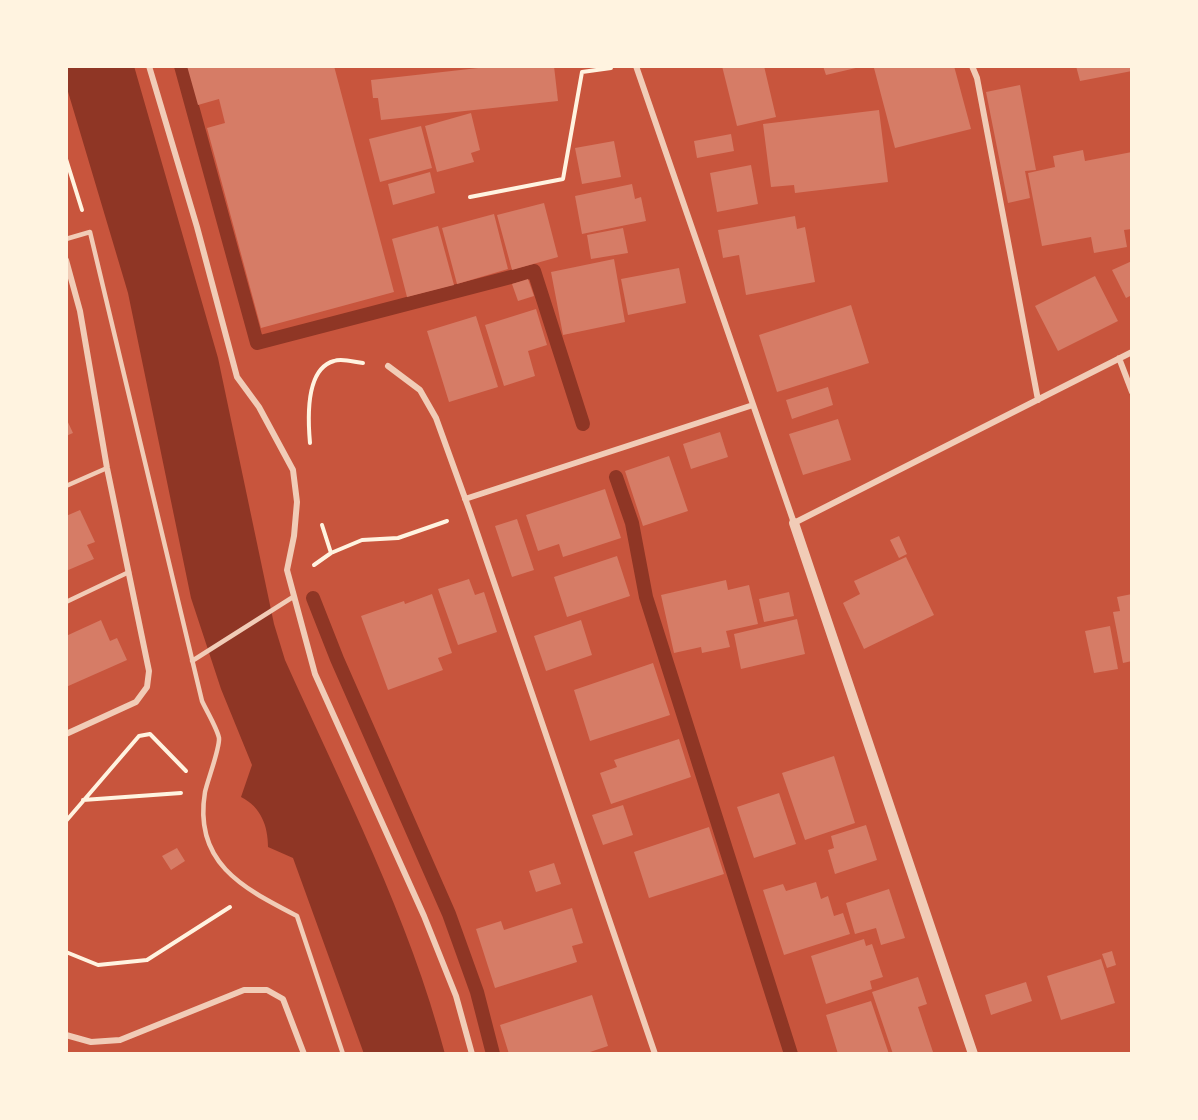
<!DOCTYPE html>
<html>
<head>
<meta charset="utf-8">
<style>
  body { margin:0 }
  #map { position:relative; width:1198px; height:1120px; overflow:hidden; background:#c8553d; font-family:"Fira Sans Condensed",sans-serif }
  canvas { display:block }
  .frame { position:absolute; inset:0; border:68px solid #fff3e0; pointer-events:none }
</style>
</head>
<body>
<div id="map">
<canvas width="1198" height="1120"></canvas>
<div class="frame"></div>
</div>
<script>
const g = document.querySelector('canvas').getContext('2d');
g.lineJoin = 'round';
function paint(path, color) { g.fillStyle = color; g.fill(path, 'evenodd'); }
function stroke(path, color, width, dash) { g.strokeStyle = color; g.lineWidth = width; g.lineCap = dash ? 'butt' : 'round'; g.setLineDash(dash || []); g.stroke(path); }
paint(new Path2D(`
  M 66,66 L 134,66 L 218,358 L 274,624 L 285,660 C 343,789 409,917 445,1054 L 364,1054 L 293,858 L 268,847 C 268,826 261,807 241,797 L 252,765 L 221,689 L 191,598 L 128,293 L 66,85 Z`), '#8f3625');
stroke(new Path2D(`
  M 181,66 L 257,343 L 534,271 L 583,424
  M 616,477 L 632,523 L 646,597 L 791,1054
  M 313,598 L 337,659 L 449,914 L 477,992 L 493,1054`), '#8f3625', 14);
paint(new Path2D(`
  M 187,66 L 334,66 L 394,292 L 261,328 L 207,128 L 225,123 L 219,99 L 198,105 Z
  M 496,66 L 554,66 L 558,101 L 381,120 L 378,98 L 373,98 L 371,80 Z
  M 722,66 L 764,66 L 776,117 L 737,126 Z
  M 823,66 L 860,66 L 860,67 L 826,75 Z
  M 882,66 L 954,66 L 971,129 L 895,148 L 874,68 Z
  M 1076,66 L 1132,66 L 1132,71 L 1080,81 Z
  M 1020,85 L 1036,170 L 1025,171 L 1030,198 L 1008,203 L 986,92 Z
  M 879,110 L 888,182 L 795,193 L 794,185 L 771,187 L 763,124 Z
  M 471,113 L 480,150 L 471,153 L 474,162 L 437,172 L 425,126 Z
  M 421,126 L 432,168 L 380,182 L 369,139 Z
  M 731,134 L 734,151 L 697,158 L 694,141 Z
  M 614,141 L 621,177 L 582,184 L 575,148 Z
  M 1083,150 L 1085,161 L 1132,152 L 1132,229 L 1124,230 L 1127,247 L 1094,253 L 1091,237 L 1042,246 L 1028,173 L 1055,167 L 1053,156 Z
  M 751,165 L 758,204 L 717,212 L 710,173 Z
  M 430,172 L 435,193 L 393,205 L 388,184 Z
  M 632,184 L 635,199 L 641,197 L 646,221 L 582,234 L 575,196 Z
  M 544,203 L 558,257 L 512,270 L 497,215 Z
  M 494,214 L 508,269 L 457,284 L 442,228 Z
  M 795,216 L 797,229 L 805,227 L 815,282 L 746,295 L 739,255 L 723,258 L 718,230 Z
  M 438,226 L 454,285 L 407,297 L 392,239 Z
  M 623,228 L 628,253 L 591,259 L 587,235 Z
  M 614,259 L 625,322 L 563,335 L 551,272 Z
  M 1132,261 L 1132,295 L 1126,298 L 1112,270 Z
  M 679,268 L 686,303 L 628,315 L 621,279 Z
  M 1095,276 L 1118,321 L 1058,351 L 1035,306 Z
  M 528,279 L 534,296 L 518,301 L 512,284 Z
  M 851,305 L 869,363 L 777,392 L 759,335 Z
  M 536,309 L 547,345 L 528,351 L 535,376 L 504,386 L 485,325 Z
  M 476,316 L 498,387 L 449,402 L 427,331 Z
  M 828,387 L 833,405 L 792,419 L 786,400 Z
  M 66,418 L 73,433 L 66,436 Z
  M 838,419 L 851,460 L 803,475 L 789,434 Z
  M 720,432 L 728,457 L 691,469 L 683,444 Z
  M 669,456 L 688,511 L 643,526 L 625,471 Z
  M 605,489 L 621,538 L 563,557 L 559,544 L 538,551 L 526,515 Z
  M 80,510 L 95,542 L 87,545 L 94,559 L 66,571 L 66,516 Z
  M 517,519 L 534,570 L 512,577 L 495,526 Z
  M 899,536 L 907,554 L 899,558 L 890,540 Z
  M 617,556 L 630,596 L 567,617 L 554,577 Z
  M 906,557 L 934,615 L 864,649 L 843,603 L 860,594 L 854,581 Z
  M 469,579 L 475,595 L 484,592 L 497,632 L 458,645 L 438,589 Z
  M 726,580 L 728,590 L 749,585 L 758,624 L 726,631 L 730,647 L 702,653 L 701,647 L 674,653 L 661,595 Z
  M 789,592 L 794,616 L 764,622 L 759,599 Z
  M 432,594 L 452,653 L 438,658 L 443,670 L 388,690 L 361,616 L 404,601 L 405,604 Z
  M 1132,594 L 1132,661 L 1123,663 L 1113,612 L 1120,611 L 1117,597 Z
  M 797,619 L 805,654 L 741,669 L 734,634 Z
  M 101,620 L 110,641 L 117,638 L 127,660 L 66,687 L 66,636 Z
  M 581,620 L 592,655 L 546,671 L 534,636 Z
  M 1110,626 L 1118,669 L 1094,673 L 1085,631 Z
  M 653,663 L 670,715 L 590,741 L 574,690 Z
  M 679,739 L 691,777 L 611,804 L 600,773 L 617,767 L 614,760 Z
  M 834,756 L 855,823 L 805,840 L 782,773 Z
  M 779,793 L 796,844 L 754,858 L 737,807 Z
  M 623,805 L 633,835 L 603,845 L 592,815 Z
  M 866,825 L 877,860 L 835,874 L 828,850 L 834,848 L 831,836 Z
  M 709,827 L 724,874 L 649,898 L 634,852 Z
  M 177,848 L 185,861 L 171,870 L 162,856 Z
  M 554,863 L 561,884 L 536,892 L 529,871 Z
  M 816,882 L 821,899 L 828,896 L 834,916 L 843,913 L 850,934 L 784,955 L 763,890 L 783,884 L 786,891 Z
  M 889,889 L 905,938 L 881,945 L 876,928 L 855,934 L 846,903 Z
  M 572,908 L 583,943 L 572,946 L 577,962 L 495,988 L 476,929 L 501,921 L 504,930 Z
  M 864,939 L 866,946 L 872,944 L 883,977 L 870,981 L 872,989 L 826,1004 L 811,956 Z
  M 1112,951 L 1116,965 L 1107,968 L 1102,954 Z
  M 1101,959 L 1115,1003 L 1061,1020 L 1047,976 Z
  M 918,977 L 927,1004 L 918,1007 L 933,1052 L 927,1054 L 893,1054 L 872,992 Z
  M 1026,982 L 1032,1001 L 991,1015 L 985,995 Z
  M 592,995 L 608,1046 L 590,1052 L 590,1054 L 509,1054 L 500,1025 Z
  M 871,1001 L 889,1054 L 838,1054 L 826,1015 Z`), '#d67c66');
stroke(new Path2D(`
  M 66,159 L 82,210
  M 470,197 L 563,179 L 582,72 L 611,68
  M 310,443 C 308,421 305,369 334,361 C 342,358 354,362 363,363
  M 322,525 L 331,553
  M 314,565 L 331,553 L 362,540 L 398,538 L 447,521
  M 139,736 L 150,734 L 186,771
  M 83,800 L 181,793
  M 66,821 L 139,736
  M 66,952 L 98,965 L 147,960 L 230,907`), '#fff3e0', 4);
stroke(new Path2D(`
  M 66,239 L 90,232 L 202,701 C 206,710 217,728 219,738 C 220,748 208,779 205,792 C 193,863 243,888 297,916 L 343,1054
  M 66,486 L 107,468
  M 66,602 L 129,572
  M 192,661 L 293,597`), '#f1ccb7', 4.5);
stroke(new Path2D(`
  M 149,66 L 197,227 L 237,377 L 259,407 L 293,470 L 297,502 L 294,536 L 287,570 L 315,674 L 424,916 L 456,996 L 472,1054
  M 636,66 L 794,523 L 1132,352
  M 972,66 L 977,78 L 1038,400
  M 66,260 L 80,311 L 107,468 L 149,671 L 147,687 L 136,702 L 66,734
  M 1119,358 L 1132,392
  M 388,366 L 420,390 L 436,418 L 470,512 L 655,1054
  M 465,499 L 753,405
  M 66,1035 L 91,1042 L 120,1040 L 244,990 L 267,990 L 283,999 L 304,1054`), '#f1ccb7', 6);
stroke(new Path2D(`
  M 794,523 L 973,1054`), '#f1ccb7', 10);
</script>
</body>
</html>
